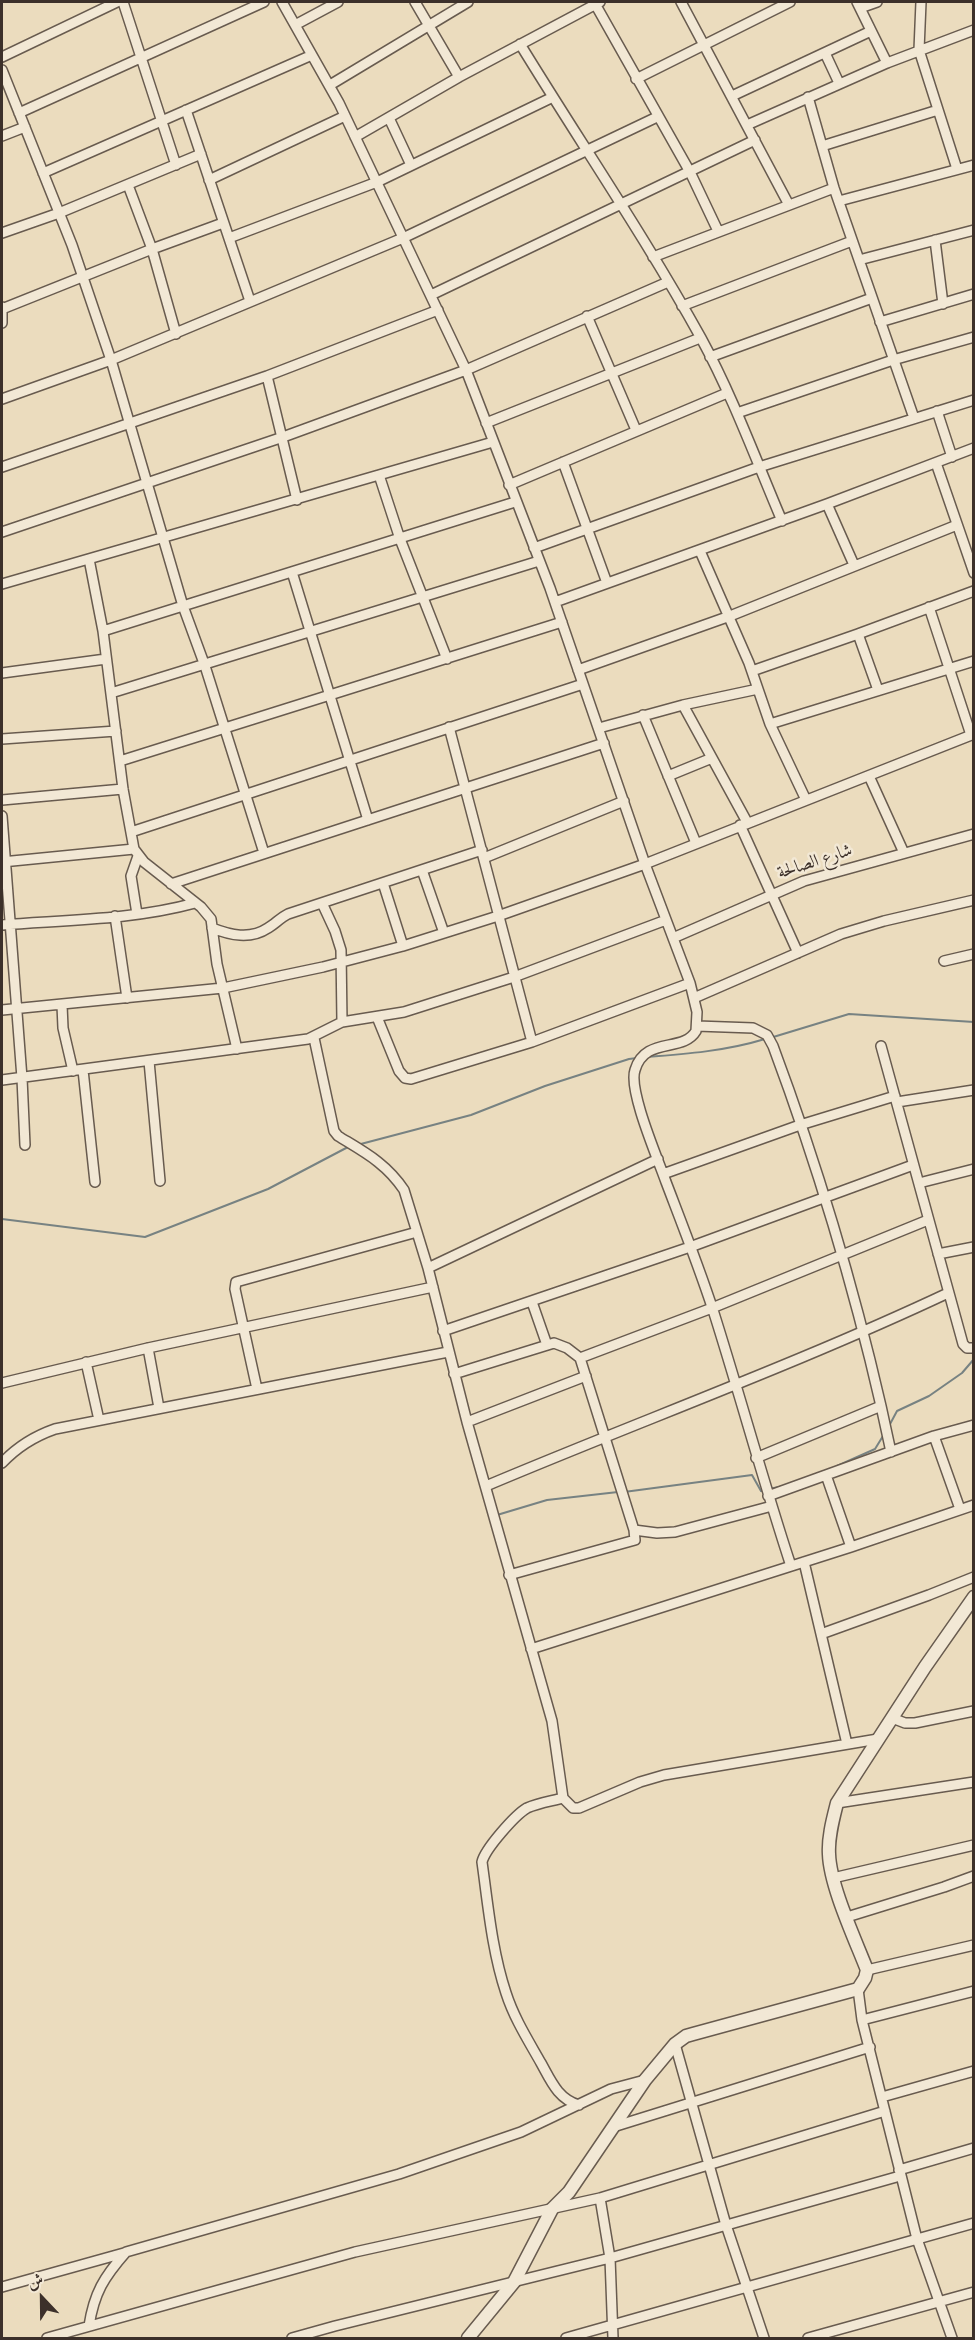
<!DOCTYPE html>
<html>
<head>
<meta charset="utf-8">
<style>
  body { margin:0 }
  #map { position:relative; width:975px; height:2340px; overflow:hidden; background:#ebdcbe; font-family:"IM FELL Great Primer",Amiri,serif }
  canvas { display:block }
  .frame { position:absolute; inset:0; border:3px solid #3c302a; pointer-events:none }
  .north { position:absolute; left:12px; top:2268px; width:60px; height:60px; -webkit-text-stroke:4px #f2e8d5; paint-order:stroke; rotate:338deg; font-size:16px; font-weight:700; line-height:24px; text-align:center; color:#3c302a }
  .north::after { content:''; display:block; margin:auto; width:21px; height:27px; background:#3c302a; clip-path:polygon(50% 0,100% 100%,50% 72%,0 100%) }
</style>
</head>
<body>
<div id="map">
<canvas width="975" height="2340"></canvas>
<div class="frame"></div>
<div class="north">ش</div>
</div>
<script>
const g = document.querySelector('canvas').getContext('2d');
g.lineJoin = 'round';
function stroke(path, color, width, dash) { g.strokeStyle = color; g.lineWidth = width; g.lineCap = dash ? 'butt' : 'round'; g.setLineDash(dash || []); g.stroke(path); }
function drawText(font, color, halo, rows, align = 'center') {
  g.font = font + ' "IM FELL Great Primer",Amiri,serif'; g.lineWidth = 5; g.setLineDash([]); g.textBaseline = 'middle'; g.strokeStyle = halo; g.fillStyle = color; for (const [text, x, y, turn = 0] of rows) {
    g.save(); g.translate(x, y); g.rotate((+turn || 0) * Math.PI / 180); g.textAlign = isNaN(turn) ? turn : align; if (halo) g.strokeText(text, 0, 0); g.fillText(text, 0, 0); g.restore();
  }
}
stroke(new Path2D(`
  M 770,1038 L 849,1014 L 974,1022
  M 646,1057 C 686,1054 726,1051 765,1039
  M 357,1145 L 471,1115 L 545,1086 L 629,1059 L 637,1058
  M 2,1219 L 145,1237 L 268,1189 L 348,1147
  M 889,1426 L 897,1411 L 929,1396 L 962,1373 L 974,1359
  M 837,1466 L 875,1449 L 883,1436
  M 769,1489 L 784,1486
  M 624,1492 L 752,1475 L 761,1491 L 764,1491
  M 497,1515 L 547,1500 L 618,1492`), '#778282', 2);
const minor = new Path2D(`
  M 123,2 L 176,165
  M 282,2 L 339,103 L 466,370 L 550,588 L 645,864 L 690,983 L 697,1012 L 696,1031 C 683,1053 645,1036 635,1070 C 628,1090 658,1159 666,1182 C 682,1224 699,1267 713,1310 C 740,1395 763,1481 791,1566
  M 415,2 L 459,77
  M 594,2 L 690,172 L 718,231
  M 681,2 L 789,205
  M 857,2 L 887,63
  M 921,2 L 919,50 L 957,169
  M 860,8 L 877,2
  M 295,25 L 338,2
  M 520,44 C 580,142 645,237 701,338 C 733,397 756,460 782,521
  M 825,53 L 839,83
  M 2,57 L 117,2
  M 2,70 L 72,245 L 111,360 L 183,606 L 205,666 L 264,853
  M 636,79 L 790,2
  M 330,85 L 468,2
  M 732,96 L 871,31
  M 808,97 L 834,188 L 914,418
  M 186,110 L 250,301
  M 19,113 L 264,2
  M 389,118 L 411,165
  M 747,125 L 887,63 L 974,30
  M 2,136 L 25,127
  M 355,137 L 459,77 L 600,2
  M 822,146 L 938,110
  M 43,173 L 312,55
  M 209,180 L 345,116
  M 128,185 L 152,249 L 176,334
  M 839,201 L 974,165
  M 2,233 L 59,213 L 201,154
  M 229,238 L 377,182 L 553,97
  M 935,240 L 943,304
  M 653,257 L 834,188
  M 859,260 L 974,230
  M 431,295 L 755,140
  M 682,306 L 852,241
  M 2,307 L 2,323
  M 2,309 L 152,249 L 223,223
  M 587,316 L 636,430
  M 880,322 L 974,294
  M 710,357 L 872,298
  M 267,376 L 297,500
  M 2,399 L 111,360 L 403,238 L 657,117
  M 937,411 L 952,457
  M 737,413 L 893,360 L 974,337
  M 486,423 L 700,338
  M 563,462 L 607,583
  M 936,463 L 974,573
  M 2,467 L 267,376 L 438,310
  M 379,475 L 400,539 L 447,659
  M 509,485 L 727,393
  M 827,504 L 854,565
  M 2,532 L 283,437 L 466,370 L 668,282
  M 534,548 L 759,467 L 974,400
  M 700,551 L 749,663 L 770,724 L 806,800
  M 89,559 L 103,631 L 123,789 L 134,849 L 144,862 L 201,907 L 211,919 L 217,964 L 237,1049
  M 292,572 L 368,820
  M 2,584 L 493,442
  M 555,602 L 827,504 L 974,448
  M 929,607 L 971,735
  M 103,631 L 515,502
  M 578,670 L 730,616 L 957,525
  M 752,671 L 858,634
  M 2,673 L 106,659
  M 878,690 L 858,634 L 974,591
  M 111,693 L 539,561
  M 683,705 L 747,822
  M 643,715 L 696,843
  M 770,724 L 974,661
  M 449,727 L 532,1042
  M 599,728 L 683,705 L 758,689
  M 2,739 L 116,731
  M 120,761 L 562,622
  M 668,776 L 712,758
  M 869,776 L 904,853
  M 2,800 L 123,789
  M 2,816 L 22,1078 L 25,1145
  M 740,825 L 798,953
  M 131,832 L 583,684
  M 484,858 L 624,801
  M 2,862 L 134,849
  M 422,870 L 444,933
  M 383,883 L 403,946
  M 171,884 L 604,743
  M 322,903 L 335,931 L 341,950 L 342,1022
  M 137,914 L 131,876 L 138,856
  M 115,916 L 127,998
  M 2,925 C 65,920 133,920 195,903
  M 212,928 C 230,935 250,940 268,928 C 275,924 280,918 288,914 L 482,850
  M 673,938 L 804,881 L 974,834
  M 944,961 L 974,954
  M 694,998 L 841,934 L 884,921 L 974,900
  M 62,1005 L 63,1028 L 73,1071
  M 2,1010 L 223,988 L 323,967 L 403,946 L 498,916 L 645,864 L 974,734
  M 377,1017 L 399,1071 L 405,1078 L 411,1079 L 532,1042 L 690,983
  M 697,1026 L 753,1028 L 767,1035 L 773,1046 C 817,1164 853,1284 881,1406 L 756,1458
  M 314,1038 L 334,1131 L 338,1136 C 364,1152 386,1163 404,1190 L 428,1268
  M 881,1046 L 963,1344 L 967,1348 L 974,1348
  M 149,1061 L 160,1181
  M 83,1070 L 95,1182
  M 2,1080 L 308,1039 L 342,1022 L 404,1012 L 514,977 L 666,920
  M 897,1102 L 974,1090
  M 658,1159 L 428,1268 L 467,1422 L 552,1721 L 563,1798 L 573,1808 L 579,1808 L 640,1782 L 664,1775 L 878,1739
  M 663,1174 L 800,1125 L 895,1096
  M 919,1183 L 974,1169
  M 938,1254 L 974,1247
  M 532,1302 L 547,1345
  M 443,1331 L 690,1247 L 913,1165
  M 148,1348 L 159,1408
  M 86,1362 L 99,1420
  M 454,1374 L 554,1343 L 567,1348 L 580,1358
  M 2,1383 L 148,1348 L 433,1287
  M 257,1389 L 235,1289 L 236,1282 L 417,1232
  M 881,1406 L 891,1452
  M 467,1422 L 586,1376
  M 934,1436 L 960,1509
  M 2,1463 C 16,1448 35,1436 55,1429 L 448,1352
  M 826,1475 L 851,1547
  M 486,1486 C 640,1421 797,1364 948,1293
  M 768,1496 L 934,1436 L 974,1425
  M 634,1530 L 657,1533 L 675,1532 L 772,1506
  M 804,1562 L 847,1744
  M 509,1575 L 635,1540 L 634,1530 L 580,1358 L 712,1308 L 928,1220
  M 821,1634 L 929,1595 L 974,1577
  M 531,1649 L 851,1547 L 974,1505
  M 892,1718 L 905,1723 L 915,1723 L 974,1711
  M 563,1798 C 552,1801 538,1803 527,1808 C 515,1815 485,1849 482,1862 C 488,1905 492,1951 506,1993 C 514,2018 528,2040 541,2063 C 551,2081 558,2099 579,2105
  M 837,1803 L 974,1782
  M 833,1878 L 974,1845
  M 847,1917 L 944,1887 L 974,1876
  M 867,1970 L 974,1945
  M 858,1989 L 862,2020 L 917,2239 L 952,2338
  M 862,2020 L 974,1991
  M 675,2044 L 726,2225 L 764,2338
  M 882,2097 L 974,2071
  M 613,2127 L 870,2047
  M 899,2170 L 974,2148
  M 600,2198 L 610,2258 L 613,2338
  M 2,2287 L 124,2253
  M 89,2326 C 94,2293 104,2277 126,2252 L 399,2174 L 521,2132 L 611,2089 L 645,2080
  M 47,2338 L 355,2252 L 600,2198 L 885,2111
  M 292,2338 L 335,2326 L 610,2258 L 900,2176
  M 566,2338 L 974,2223
  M 808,2338 L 974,2292`);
const tertiary = new Path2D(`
  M 468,2338 L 514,2282 L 552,2209 L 569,2192 L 645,2080 L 675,2044 L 686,2036 L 693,2034 L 858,1989 L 865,1978 L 867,1970 C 855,1939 830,1886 829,1854 C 828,1837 833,1819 837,1803 L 925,1667 L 974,1597`);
stroke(minor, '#685b4f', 12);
stroke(tertiary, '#685b4f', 15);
stroke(minor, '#f2e8d5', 9);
stroke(tertiary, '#f2e8d5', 12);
drawText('18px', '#3c302a', '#f2e8d5', [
  ["شارع الصالحة",815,862,-18]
]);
</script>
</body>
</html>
